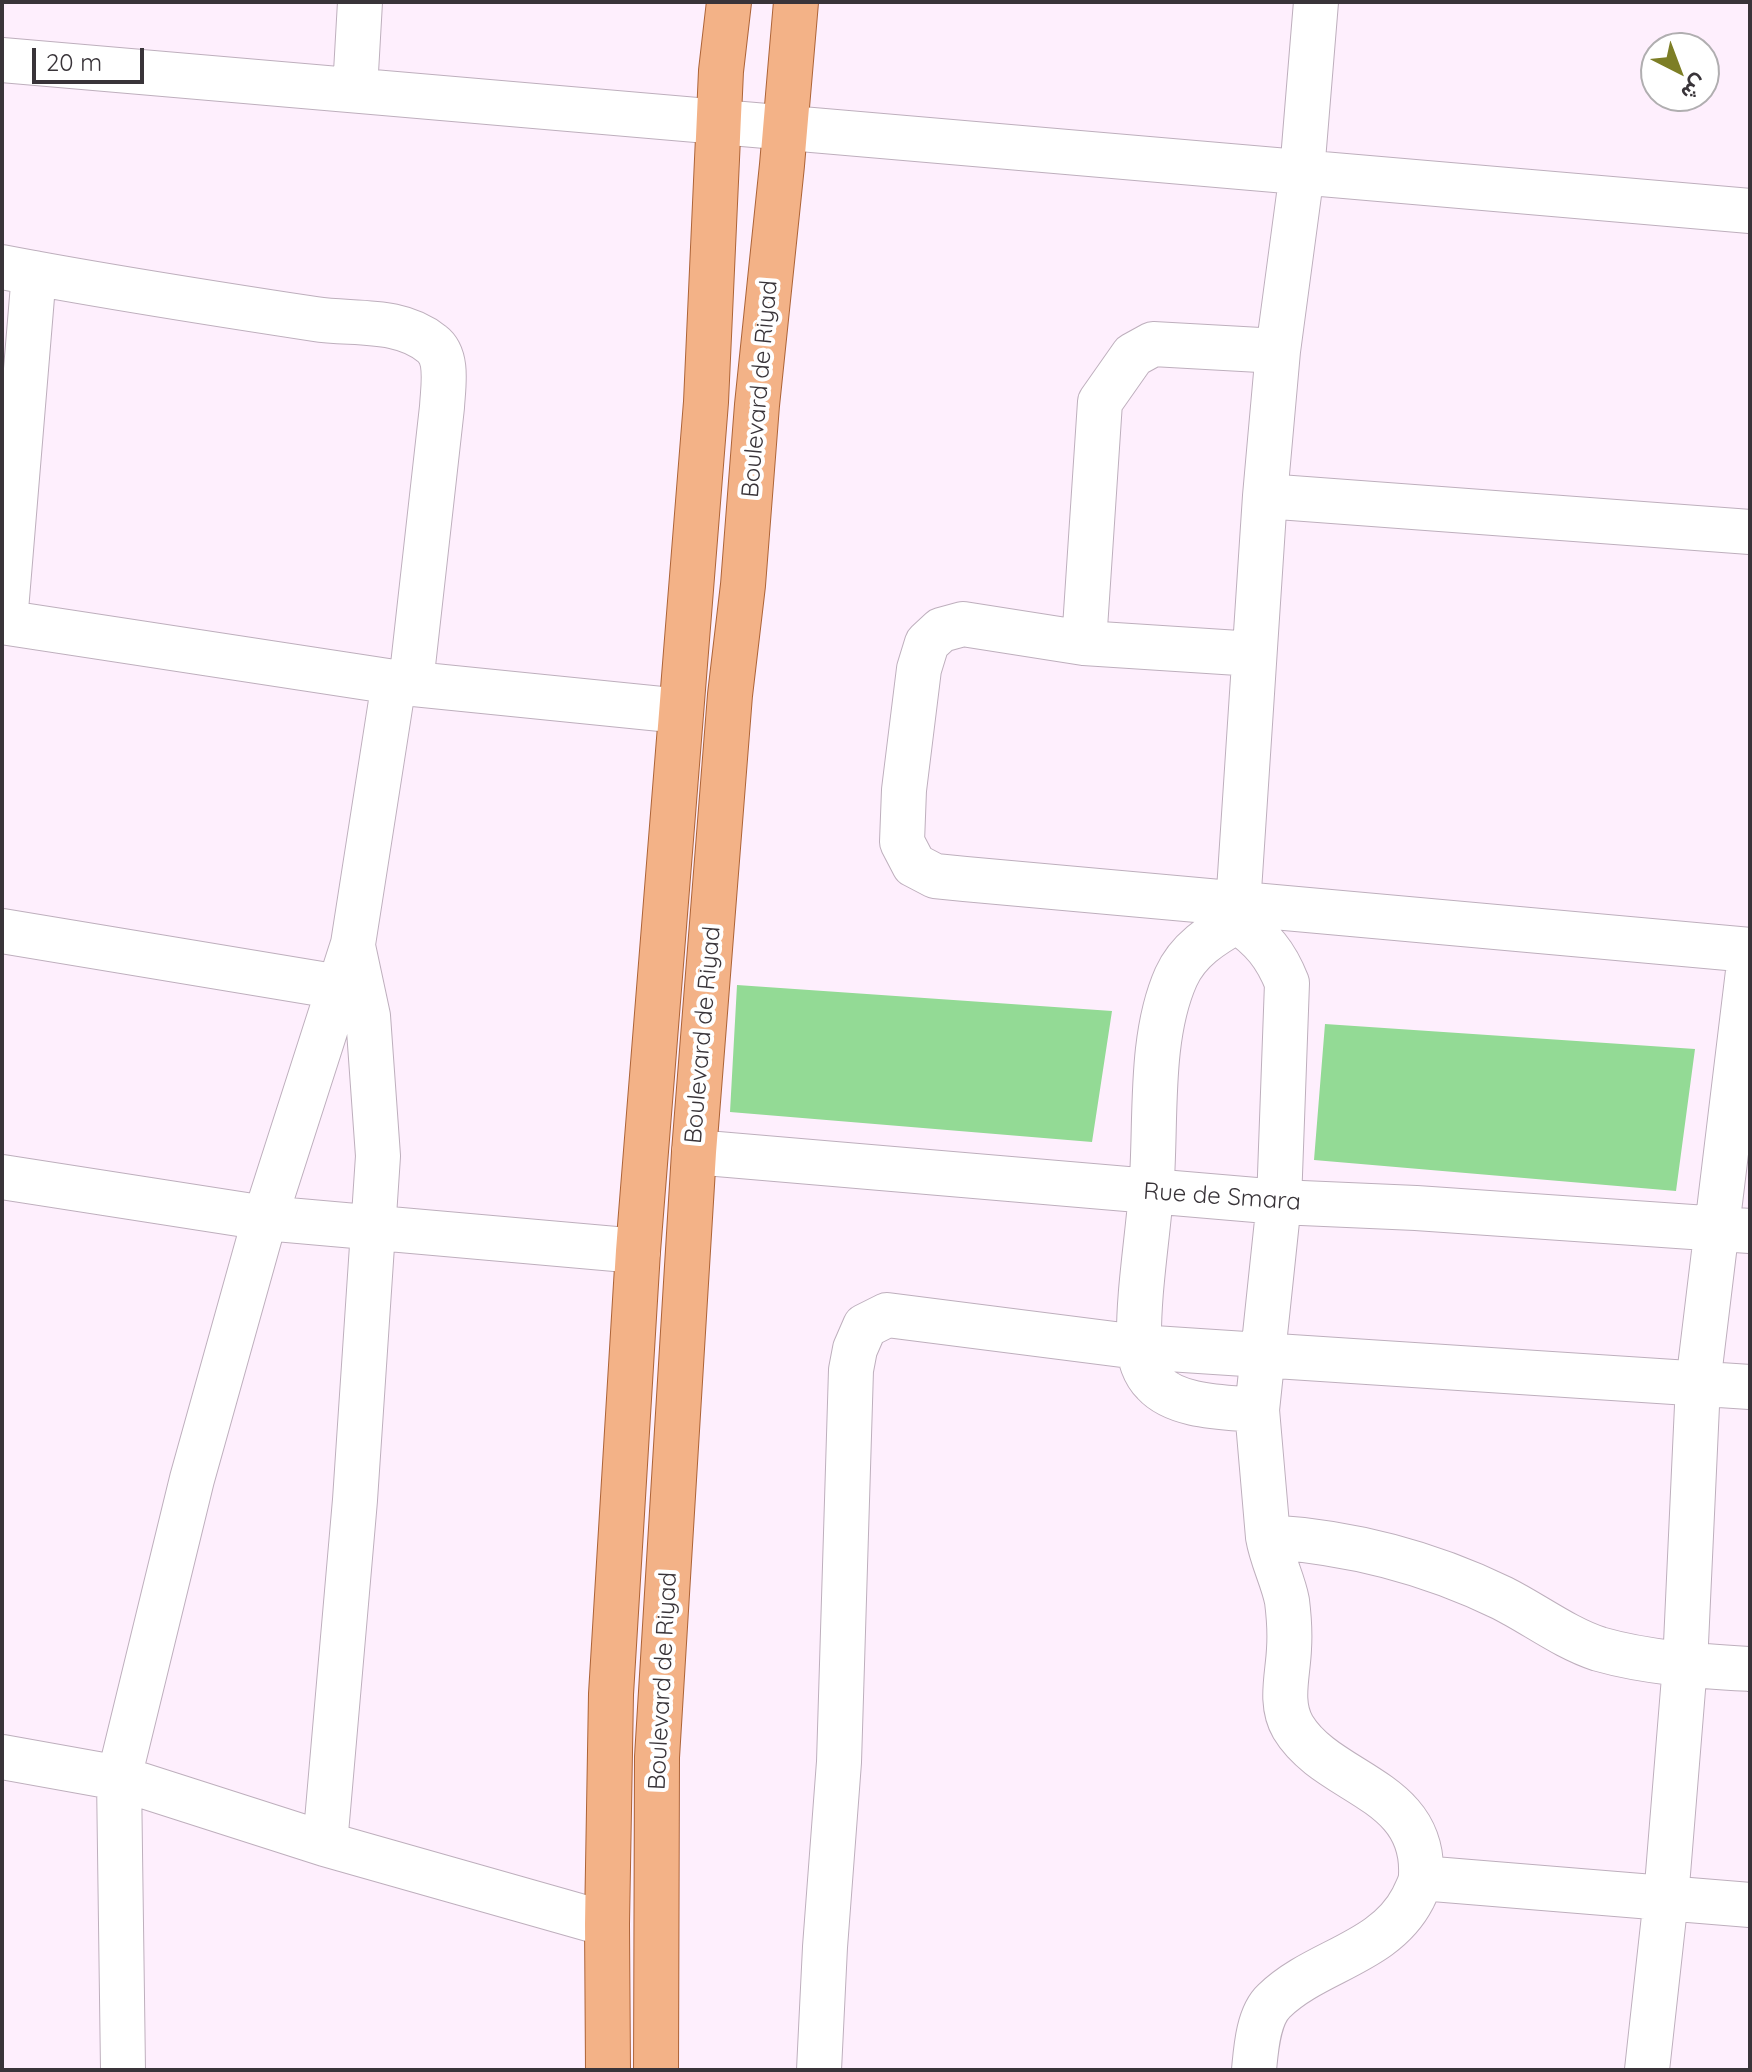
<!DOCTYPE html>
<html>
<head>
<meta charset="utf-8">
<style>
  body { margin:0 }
  #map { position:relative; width:1752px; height:2072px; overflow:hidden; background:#feeffd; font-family:Quicksand,Vazirmatn,sans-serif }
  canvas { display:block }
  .frame { position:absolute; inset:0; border:4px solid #393439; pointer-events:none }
  .north { position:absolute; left:1640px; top:32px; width:80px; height:80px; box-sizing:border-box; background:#fff; border:2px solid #b0aeb0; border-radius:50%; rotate:138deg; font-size:22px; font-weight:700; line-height:32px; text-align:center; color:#393439 }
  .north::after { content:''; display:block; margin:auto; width:28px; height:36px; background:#7d7e26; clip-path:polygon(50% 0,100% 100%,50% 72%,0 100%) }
  .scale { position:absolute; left:32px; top:48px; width:112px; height:36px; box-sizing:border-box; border:4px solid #393439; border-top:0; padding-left:10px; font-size:24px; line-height:28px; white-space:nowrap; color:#393439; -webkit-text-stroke:6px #fff; paint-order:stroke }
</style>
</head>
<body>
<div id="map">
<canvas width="1752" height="2072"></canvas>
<div class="frame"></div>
<div class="north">ش</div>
<div class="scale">20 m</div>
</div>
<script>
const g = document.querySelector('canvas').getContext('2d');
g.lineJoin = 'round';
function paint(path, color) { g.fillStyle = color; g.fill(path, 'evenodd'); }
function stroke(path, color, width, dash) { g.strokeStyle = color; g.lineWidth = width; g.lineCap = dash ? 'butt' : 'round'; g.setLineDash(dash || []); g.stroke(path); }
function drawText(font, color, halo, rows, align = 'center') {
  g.font = font + ' Quicksand,sans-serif'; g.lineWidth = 8; g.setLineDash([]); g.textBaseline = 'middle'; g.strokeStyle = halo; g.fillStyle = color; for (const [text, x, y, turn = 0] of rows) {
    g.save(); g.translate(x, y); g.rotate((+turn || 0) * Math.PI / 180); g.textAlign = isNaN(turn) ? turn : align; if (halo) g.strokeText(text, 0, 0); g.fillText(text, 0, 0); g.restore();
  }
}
paint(new Path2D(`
  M 737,985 L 1112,1011 L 1092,1142 L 730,1112 Z
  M 1325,1024 L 1695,1049 L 1676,1191 L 1314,1160 Z`), '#93da95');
const minor = new Path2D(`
  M 2,60 L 1750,211
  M 355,90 L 360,2
  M 2,267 C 106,287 210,303 315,319 C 353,325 399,317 432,344 C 449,357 443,387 442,407 L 411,683
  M 1265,496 L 1750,532
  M 2,622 L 394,682 L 681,711
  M 5,622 L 34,273
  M 1084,643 L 1100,402 L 1133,355 L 1153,344 L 1278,351
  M 1254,654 L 1084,643 L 963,624 L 941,630 L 927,643 L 919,669 L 904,790 L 902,842 L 914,865 L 935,876 L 965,879 L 1750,950
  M 394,682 L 353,944 L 265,1218 L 638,1251
  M 1237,921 C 1262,938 1276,955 1287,983 L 1279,1202 L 1257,1410 L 1268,1537 C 1272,1560 1283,1580 1287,1601 C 1289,1617 1290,1634 1289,1649 C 1288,1675 1279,1703 1293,1727 C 1328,1785 1425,1788 1421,1875 C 1421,1883 1416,1891 1413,1898 C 1384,1954 1316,1960 1274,2001 C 1258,2016 1256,2049 1254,2070
  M 1237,921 L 1265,496 L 1278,351 L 1302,172 L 1316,2
  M 1237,921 C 1212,935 1188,950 1176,977 C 1148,1040 1157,1125 1151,1193 C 1147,1243 1138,1294 1139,1344 C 1139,1358 1144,1373 1154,1383 C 1177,1408 1226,1407 1257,1410
  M 2,931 L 339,987
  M 694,1152 L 1279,1202 L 1416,1208 L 1750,1231
  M 2,1177 L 265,1218 L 192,1479 L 119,1778 L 123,2070
  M 1268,1537 C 1350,1542 1428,1562 1502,1598 C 1534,1614 1565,1638 1599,1649 C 1648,1663 1700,1666 1750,1669
  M 2,1757 L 119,1778 L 325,1844 L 607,1924
  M 325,1844 L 355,1500 L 378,1156 L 368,1016 L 353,946
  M 1421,1878 L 1750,1905
  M 819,2070 L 825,1947 L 839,1762 L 851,1370 L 855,1349 L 865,1326 L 887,1315 L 1138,1347 L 1750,1387
  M 1647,2070 L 1666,1898 L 1685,1665 L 1698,1384 L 1750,955`);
const major = new Path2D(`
  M 608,2070 L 607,1924 L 611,1694 L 638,1251 L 706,402 L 721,71 L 729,2
  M 656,2070 L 657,1757 L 694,1152 L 730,695 L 743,585 L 757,405 L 782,165 L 796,2`);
stroke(minor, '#beafbd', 46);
stroke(major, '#ad6438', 46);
stroke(minor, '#fff', 44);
stroke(major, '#f3b287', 44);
drawText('24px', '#393439', '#fff', [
  ["Boulevard de Riyad",760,389,-85],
  ["Boulevard de Riyad",703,1035,-85],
  ["Rue de Smara",1222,1197,4],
  ["Boulevard de Riyad",663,1681,-87]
]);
</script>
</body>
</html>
